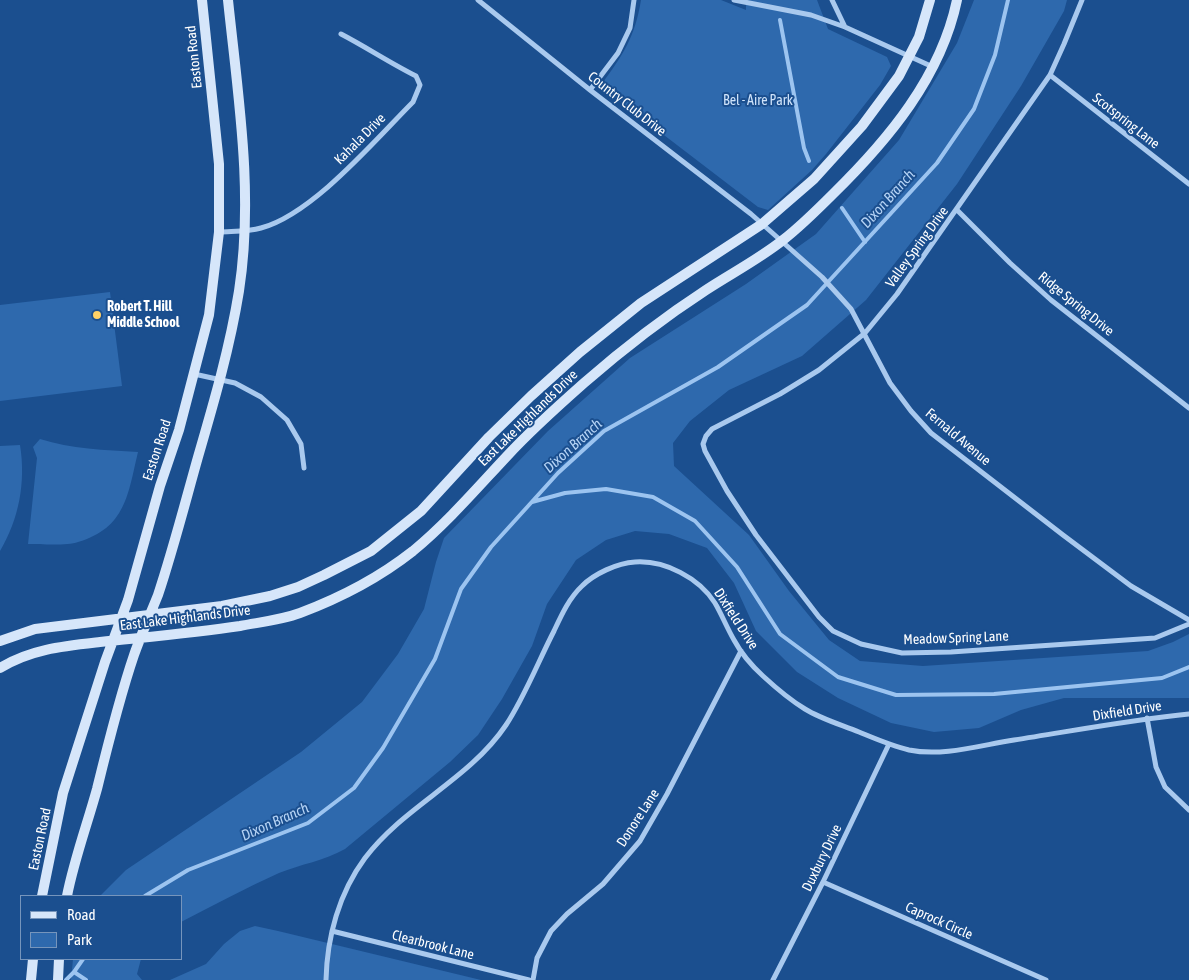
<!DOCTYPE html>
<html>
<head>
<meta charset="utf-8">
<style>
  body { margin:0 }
  #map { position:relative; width:1189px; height:980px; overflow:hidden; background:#1b4f8f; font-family:"Asap Condensed",sans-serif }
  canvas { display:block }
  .legend { position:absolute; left:20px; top:895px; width:162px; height:65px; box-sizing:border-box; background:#1b4f8f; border:1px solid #7695bc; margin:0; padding:6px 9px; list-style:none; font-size:15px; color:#fff }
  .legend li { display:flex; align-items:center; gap:10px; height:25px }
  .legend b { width:25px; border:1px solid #7695bc }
</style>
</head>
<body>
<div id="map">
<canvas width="1189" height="980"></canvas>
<ul class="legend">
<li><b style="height:6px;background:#d6e6fa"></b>Road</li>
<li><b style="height:14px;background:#2e69ad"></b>Park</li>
</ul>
</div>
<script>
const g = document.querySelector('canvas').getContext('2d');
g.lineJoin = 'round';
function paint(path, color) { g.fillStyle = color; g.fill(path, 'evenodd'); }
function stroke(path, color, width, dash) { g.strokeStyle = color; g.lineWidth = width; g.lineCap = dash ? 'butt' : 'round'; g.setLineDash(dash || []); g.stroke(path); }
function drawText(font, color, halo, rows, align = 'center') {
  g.font = font + ' "Asap Condensed",sans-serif'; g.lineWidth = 4; g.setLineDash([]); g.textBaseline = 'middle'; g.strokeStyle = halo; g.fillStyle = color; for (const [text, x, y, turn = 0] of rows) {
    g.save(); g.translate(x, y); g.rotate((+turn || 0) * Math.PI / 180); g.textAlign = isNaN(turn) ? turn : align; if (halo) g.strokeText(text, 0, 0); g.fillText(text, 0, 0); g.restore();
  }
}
paint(new Path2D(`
  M 641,0 L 721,0 L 746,10 L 746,0 L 817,0 L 828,29 L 887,57 L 891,66 L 880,85 L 826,154 L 812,170 L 768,210 L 758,207 L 609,93 L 601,85 C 623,55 635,37 641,0 Z
  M 974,0 L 1067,0 L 1064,11 L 1021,86 L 957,184 L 866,300 L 802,356 L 729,390 L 690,421 L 673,443 L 674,466 L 749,535 L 789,591 L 829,640 L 860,661 L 923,666 L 1148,651 L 1173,642 L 1189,634 L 1189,698 L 1064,698 L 1021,710 L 979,728 L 934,732 L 891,723 L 838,698 L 797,672 L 756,631 L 734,583 L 707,548 L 669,534 L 635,531 L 606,540 L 576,560 L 547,604 L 532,646 L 502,699 L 478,735 L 450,762 L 345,849 C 324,861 301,864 279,873 C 246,888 214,905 181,922 L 181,896 L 100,896 L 126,870 L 301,752 L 362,702 L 398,654 L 424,609 L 436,562 L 444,538 L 548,431 L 630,358 L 746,284 L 816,234 L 899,140 L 957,43 Z
  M 110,292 L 122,386 L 0,401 L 0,305 Z
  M 40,439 C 71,449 105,450 138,452 C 128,494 126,528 78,542 C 67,546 41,544 28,544 L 37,458 L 33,447 Z
  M 20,445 C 26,482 19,519 0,551 L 0,446 Z
  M 255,926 L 278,931 L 481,980 L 170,980 L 206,964 L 224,944 L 240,931 Z
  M 73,959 L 141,959 L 137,974 L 142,980 L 71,980 Z`), '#2e69ad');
stroke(new Path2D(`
  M 780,20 L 804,148 L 809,161
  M 842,208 L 865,242
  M 532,502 L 565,493 L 606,489 L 653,497 L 695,521 L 737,567 L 780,634 L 838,677 L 896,695 L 994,694 L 1162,678 L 1189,667
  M 145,896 L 188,870 L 308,823 L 354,788 L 383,748 L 435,659 L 461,589 L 491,547 L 558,473 L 604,431 L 718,367 L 807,305 L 937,163 L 974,109 L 995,55 L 1008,0
  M 74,972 L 86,980
  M 66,980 L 74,972 L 83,959`), '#9cc4f0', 4);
stroke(new Path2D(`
  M 478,0 L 590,90 L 751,214 L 822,277 L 851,309 L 890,383 L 911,411 L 931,433 L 1063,535 L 1131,586 L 1189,620
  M 734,0 L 811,15 L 845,27
  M 832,0 L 845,27 L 933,67
  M 1082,0 L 1064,44 L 1050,75 L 897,294 L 865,333 L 819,370 L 780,394 L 712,429 L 706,436 L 703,444 L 705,451 L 727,491 L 756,535 L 819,617 L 833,631 L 861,644 L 902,653 L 951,652 L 1155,638 L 1189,624
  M 1050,75 L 1189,184
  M 590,90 L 618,53 L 630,28 L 634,0
  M 957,210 L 1010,263 L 1051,300 L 1189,408
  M 219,232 C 233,231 248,232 261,228 C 313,214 375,140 413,102 L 420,85 L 416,76 C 390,63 366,47 341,34
  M 194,374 L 235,383 L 261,397 L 287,420 L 301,444 L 304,468
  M 1147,718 L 1156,767 L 1165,787 L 1189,810
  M 823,882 L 1046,980
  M 332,931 L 529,980
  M 326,980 C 327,937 339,893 365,858 C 404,806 469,780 506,725 C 524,698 539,660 554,631 C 561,616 569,598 582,586 C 594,574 617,563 635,562 C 665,560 699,578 715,603 C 722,615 727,628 734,640 C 741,653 752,666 763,676 C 776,688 790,700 805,709 C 821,719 842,725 859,732 C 876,739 892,746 909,750 C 943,757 981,745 1014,740 C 1072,731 1130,720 1189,714
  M 533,980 L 537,958 L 551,931 L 567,914 L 603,884 L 640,841 L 667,794 L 741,651
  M 773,980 L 823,882 L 889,744`), '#a9c9ee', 5);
stroke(new Path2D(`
  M 0,641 L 35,629 L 222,606 L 270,596 L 298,587 L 324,575 L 371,551 L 421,511 L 489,437 L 531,396 L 580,352 L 641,303 L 762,224 L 814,179 L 862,126 L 899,76 L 919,37 L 930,0
  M 0,668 C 31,649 64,646 100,642 C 147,637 194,633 240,626 C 261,622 281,620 300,613 C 340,598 380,577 413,551 C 448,522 477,488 508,455 C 532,429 558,406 584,383 C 623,349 663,318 706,290 C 732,273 759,259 783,240 C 801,226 817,210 833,194 C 888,140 941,77 957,0
  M 42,896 L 63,793 L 105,662 L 128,600 L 160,486 L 179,430 L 209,315 L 219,232 L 219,164 L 202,0
  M 67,896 C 74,860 87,825 97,789 C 108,744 119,699 134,655 C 141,635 150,615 158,595 C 173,550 185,503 198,457 C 214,402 230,347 239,291 C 254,194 238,96 228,0
  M 31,980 L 33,959
  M 58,980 L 59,959`), '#d6e6fa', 10);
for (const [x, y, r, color] of [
  [97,315,5,"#ffd166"]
]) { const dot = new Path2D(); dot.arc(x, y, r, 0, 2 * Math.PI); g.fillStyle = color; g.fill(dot); stroke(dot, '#1b4f8f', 2); }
drawText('14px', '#fff', '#1b4f8f', [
  ["Easton Road",194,57,-96],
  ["Country Club Drive",627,104,38],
  ["Scotspring Lane",1126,121,38],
  ["Kahala Drive",360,139,-45],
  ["Valley Spring Drive",917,247,-54],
  ["Ridge Spring Drive",1076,304,39],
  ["East Lake Highlands Drive",528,418,-44],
  ["Fernald Avenue",958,437,40],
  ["Easton Road",157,450,-72],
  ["East Lake Highlands Drive",185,618,-7],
  ["Dixfield Drive",736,619,57],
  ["Meadow Spring Lane",956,638,-2],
  ["Dixfield Drive",1127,711,-9],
  ["Donore Lane",638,818,-57],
  ["Easton Road",40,839,-78],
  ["Duxbury Drive",822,858,-64],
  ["Caprock Circle",939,921,24],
  ["Clearbrook Lane",433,945,14]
]);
drawText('14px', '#cfe3fa', '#1b4f8f', [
  ["Bel - Aire Park",758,101]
]);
drawText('bold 14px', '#fff', '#1b4f8f', [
  ["Robert T. Hill",107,307],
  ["Middle School",107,323]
], 'left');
drawText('italic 15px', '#b5d3f5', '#1b4f8f', [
  ["Dixon Branch",888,199,-48],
  ["Dixon Branch",573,446,-42],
  ["Dixon Branch",275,822,-24]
]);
</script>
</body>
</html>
